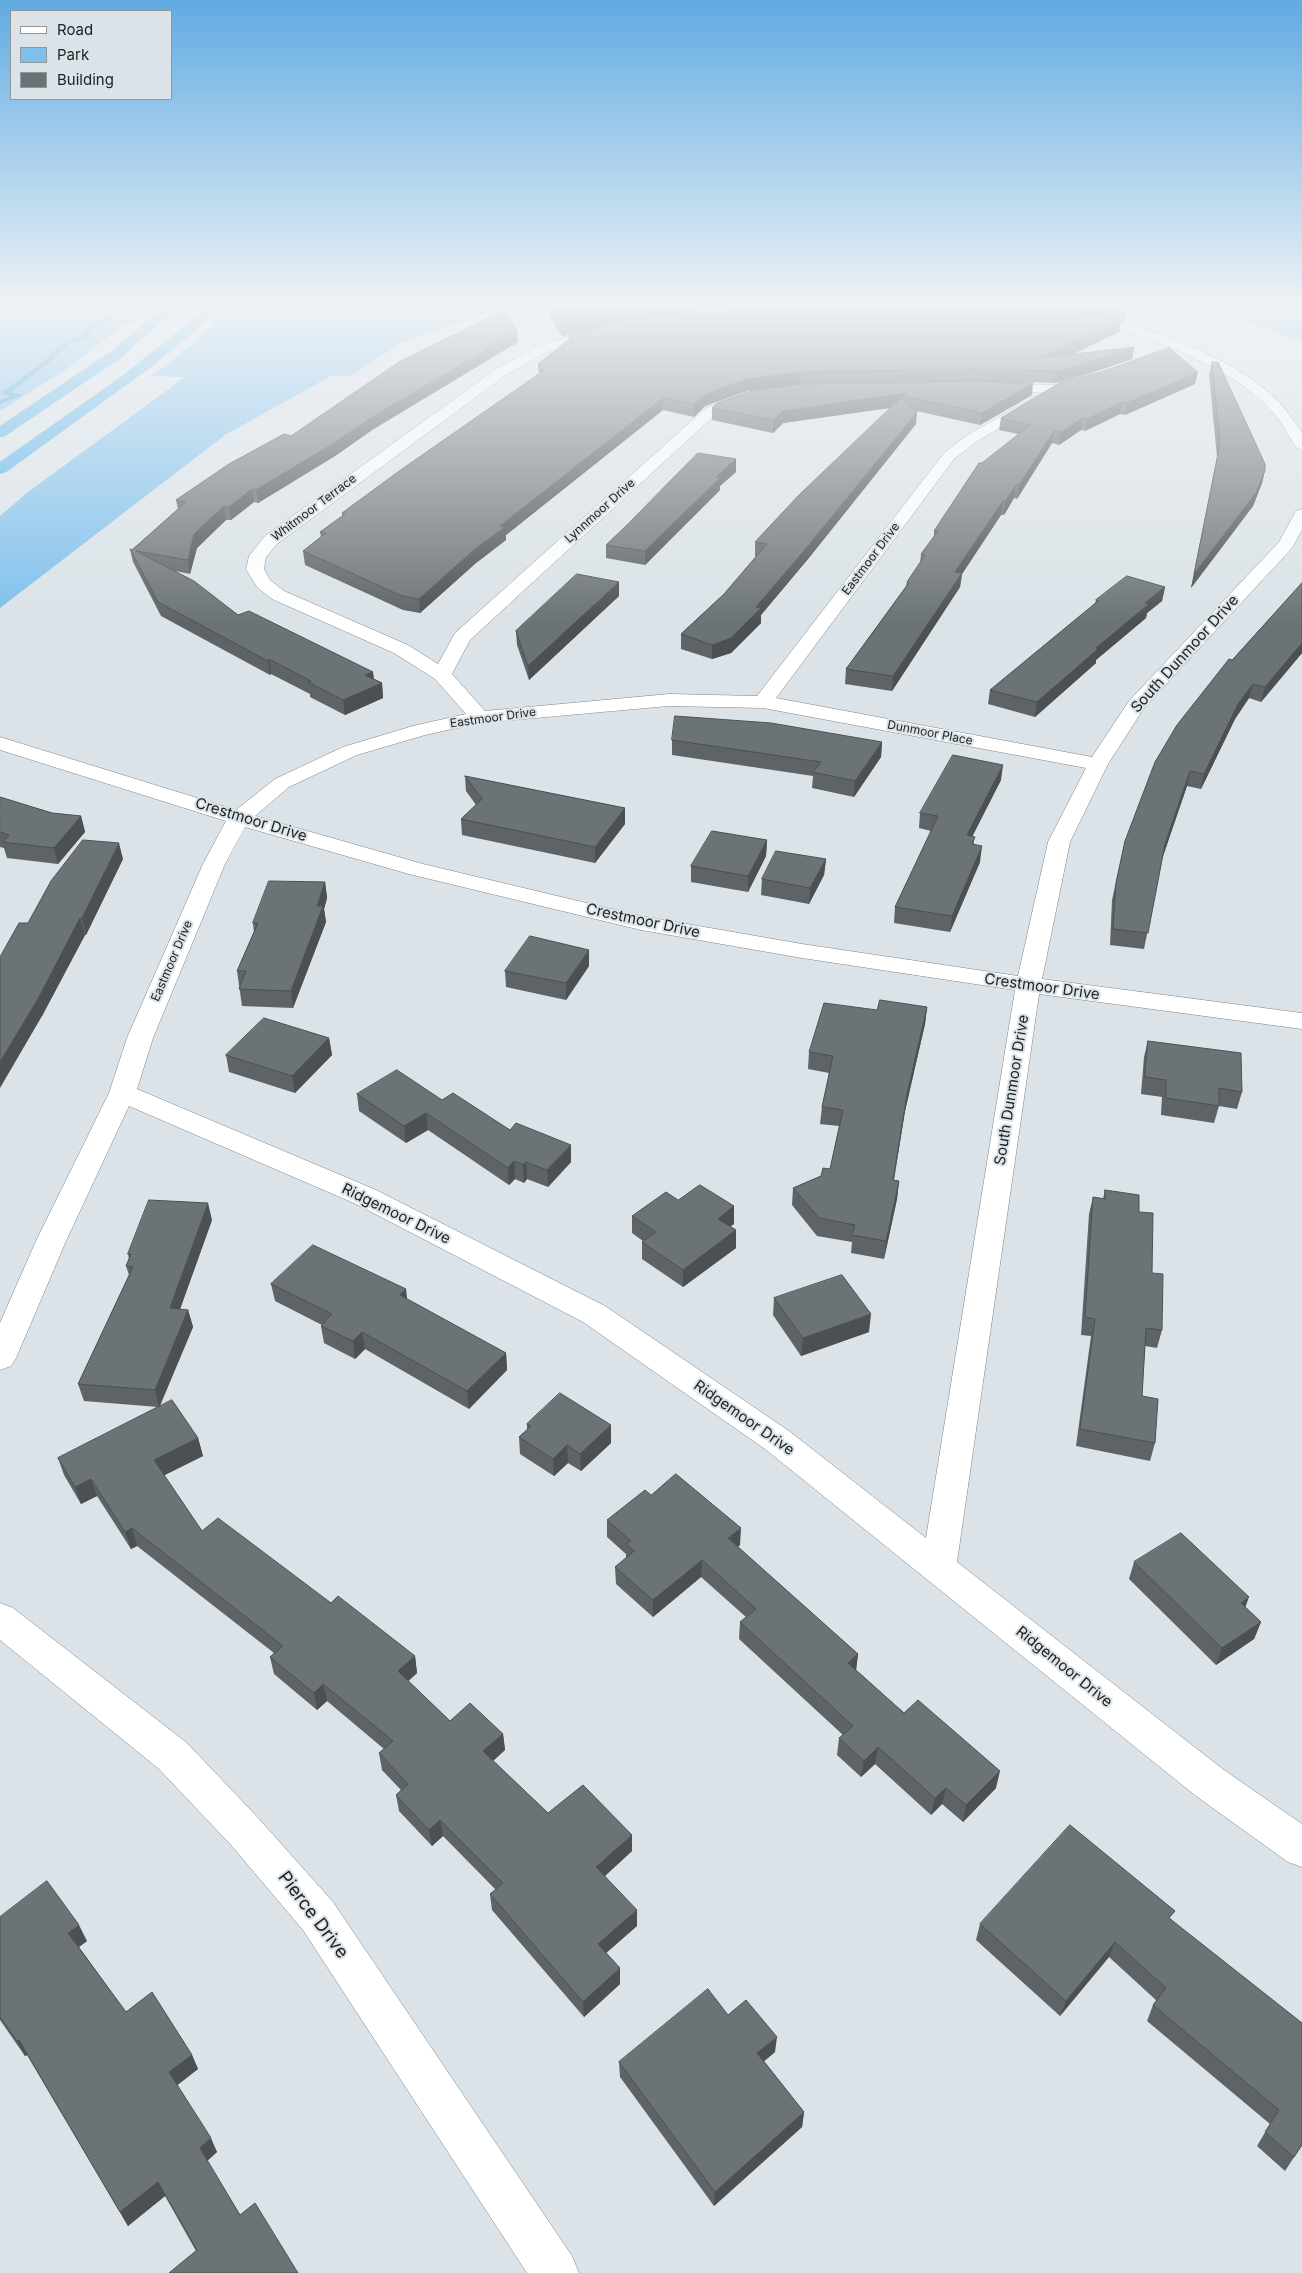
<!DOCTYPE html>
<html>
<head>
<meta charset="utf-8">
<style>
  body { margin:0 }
  #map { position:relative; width:1302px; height:2273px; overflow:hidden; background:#dbe3e8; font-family:Inter,sans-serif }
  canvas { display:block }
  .legend { position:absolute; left:10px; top:10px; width:162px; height:90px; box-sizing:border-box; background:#dbe3e8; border:1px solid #90969a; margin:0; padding:6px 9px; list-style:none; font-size:15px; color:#202325 }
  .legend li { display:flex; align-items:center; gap:10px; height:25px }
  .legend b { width:25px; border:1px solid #90969a }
</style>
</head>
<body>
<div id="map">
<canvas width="1302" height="2273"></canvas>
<ul class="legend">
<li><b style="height:6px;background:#fff"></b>Road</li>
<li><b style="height:14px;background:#7ec0ec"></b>Park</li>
<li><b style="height:14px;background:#6c7377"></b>Building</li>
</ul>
</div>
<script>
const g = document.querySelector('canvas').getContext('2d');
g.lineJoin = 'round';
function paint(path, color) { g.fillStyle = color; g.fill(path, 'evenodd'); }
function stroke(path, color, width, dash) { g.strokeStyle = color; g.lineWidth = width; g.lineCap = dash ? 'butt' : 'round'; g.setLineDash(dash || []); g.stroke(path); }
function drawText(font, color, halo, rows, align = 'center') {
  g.font = font + ' Inter,sans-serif'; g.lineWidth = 4; g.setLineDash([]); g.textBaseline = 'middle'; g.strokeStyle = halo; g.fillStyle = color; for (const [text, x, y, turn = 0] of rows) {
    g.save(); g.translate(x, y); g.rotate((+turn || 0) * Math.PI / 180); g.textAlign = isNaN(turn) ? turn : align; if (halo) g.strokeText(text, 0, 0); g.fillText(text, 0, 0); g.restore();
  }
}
paint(new Path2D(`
  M 0,305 L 153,305 L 131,325 L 123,325 L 64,371 L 0,411 Z
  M 226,305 L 512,305 L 400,343 L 351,376 L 331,376 L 225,435 L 0,608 L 0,516 L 28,492 L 185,377 L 151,376 L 175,359 L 217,321 L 209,320 Z
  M 1193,305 L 1302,305 L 1302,341 L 1300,340 Z`), '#7ec0ec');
paint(new Path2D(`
  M 118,305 L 124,305 L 109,320 L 93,327 L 88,338 L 67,345 L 53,359 L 11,392 L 21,394 L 21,396 L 0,404 L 0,400 L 11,396 L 3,394 L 3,392 L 49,357 L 63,343 L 83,336 L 88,325 L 105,318 Z`), '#349dd8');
const street = new Path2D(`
  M 1084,314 C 1147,325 1255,363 1292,418 C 1295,423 1301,429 1302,434 C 1302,439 1302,445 1302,450 L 1297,448 C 1289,438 1284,426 1276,416 C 1244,376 1176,347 1128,332 C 1112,327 1096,325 1079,321 L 1078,318 L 1079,315 Z
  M 606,326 L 613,330 L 611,333 L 549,351 L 506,375 L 277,544 L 266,557 L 264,569 L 270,580 L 284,591 L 408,645 L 438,664 L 455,633 L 706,408 L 746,393 L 751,394 L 753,397 L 751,400 L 716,414 L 470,640 L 452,674 L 485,711 L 669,694 L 757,696 L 944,453 L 969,434 L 1033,398 L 1040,402 L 1038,405 L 979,440 L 954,459 L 776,698 L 1092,757 L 1129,701 L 1279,542 L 1296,511 L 1302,509 L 1302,530 L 1292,548 L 1144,708 L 1108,764 L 1070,842 L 1042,979 L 1302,1013 L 1302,1029 L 1039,994 L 957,1562 L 1224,1770 L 1302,1824 L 1302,1867 L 1288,1862 L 1196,1796 L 765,1449 L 583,1322 L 356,1204 L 129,1106 L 66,1241 L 16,1358 L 11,1366 L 0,1370 L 0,1323 L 36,1241 L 109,1093 L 127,1038 L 203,864 L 226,821 L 0,750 L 0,737 L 236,810 L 275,779 L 343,747 L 413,726 L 466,714 L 435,679 L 394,653 L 272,599 L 257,587 L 246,569 L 249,556 L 265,536 L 496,369 L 539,345 ZM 669,706 L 763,708 L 1086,768 L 1048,842 L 1018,976 L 802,944 L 641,916 L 423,864 L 255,816 L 289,787 L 357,755 L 425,735 L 480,723 ZM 245,827 L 409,874 L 641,930 L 802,958 L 1015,990 L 926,1538 L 789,1431 L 605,1306 L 376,1190 L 137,1089 L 153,1038 L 225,864 Z
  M 996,384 L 1054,385 L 1061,389 L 1054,393 L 991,391 L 989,388 L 991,385 Z
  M 0,1603 L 13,1608 L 187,1743 L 259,1819 L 333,1902 L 572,2256 L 579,2273 L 527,2273 L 303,1930 L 231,1845 L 159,1769 L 0,1640 Z`);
const highway = new Path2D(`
  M 166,305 L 179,305 L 122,357 L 5,436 L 0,437 L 0,426 L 112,351 Z
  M 207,305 L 220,305 L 202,325 L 151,367 L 6,472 L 0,474 L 0,462 L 121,377 L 180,330 Z`);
stroke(street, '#7e8489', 1);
stroke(highway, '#c1c1c2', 1);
paint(street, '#fff');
paint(highway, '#54b2eb');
paint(new Path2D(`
  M 560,305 L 826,305 L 769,307 L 977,305 L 1117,305 L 1126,312 L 1124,323 L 1120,323 L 1119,332 L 1071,355 L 1134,347 L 1132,359 L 1088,374 L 1054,383 L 1027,382 L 1032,395 L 980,425 L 916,411 L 916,424 L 808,559 L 761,615 L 761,623 L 731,653 L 712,659 L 681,649 L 681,634 L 724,594 L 756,556 L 755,556 L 755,542 L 891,408 L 783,423 L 773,433 L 712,420 L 712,408 L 771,388 L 747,391 L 705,406 L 694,417 L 663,410 L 506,535 L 506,540 L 476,563 L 420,613 L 403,610 L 305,565 L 303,551 L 321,537 L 320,532 L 342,516 L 342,513 L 539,374 L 538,364 L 569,340 L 569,334 L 643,318 L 627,320 L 562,336 L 550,318 L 550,307 ZM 749,308 L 655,317 L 716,309 Z
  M 517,331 L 518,342 L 372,430 L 335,456 L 258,503 L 254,502 L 231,520 L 226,520 L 197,548 L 190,574 L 175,571 L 238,615 L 373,672 L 374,679 L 382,683 L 383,698 L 345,715 L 310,697 L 310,694 L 271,674 L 270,675 L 161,616 L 133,562 L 130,549 L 132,550 L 178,509 L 176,500 L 291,436 Z
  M 1212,362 L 1265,470 L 1262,483 L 1253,506 L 1191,588 L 1217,457 L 1209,374 Z
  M 1195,384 L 1125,415 L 1120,414 L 1085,431 L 1081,430 L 1059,445 L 1052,443 L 1017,499 L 1014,498 L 1004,515 L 1001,515 L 962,574 L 960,587 L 892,691 L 845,684 L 846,669 L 906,586 L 907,582 L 920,563 L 921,554 L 934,537 L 934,531 L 1018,434 L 999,430 L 1001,418 Z
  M 736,459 L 736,472 L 720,486 L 720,490 L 645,565 L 606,558 L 606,545 Z
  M 1302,583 L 1302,653 L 1261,702 L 1249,698 L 1235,719 L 1201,789 L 1187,786 L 1163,856 L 1144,949 L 1110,945 L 1112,900 L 1125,841 L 1232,660 Z
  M 1165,587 L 1162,601 L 1147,613 L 1146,618 L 1096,660 L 1096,663 L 1035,717 L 988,704 L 990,690 L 1095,604 L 1096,600 Z
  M 619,596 L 529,680 L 517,645 L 516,631 Z
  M 672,740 L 882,742 L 881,757 L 854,797 L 812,788 L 813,776 L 672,755 Z
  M 465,776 L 625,808 L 625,824 L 595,863 L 462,835 L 461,819 L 476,805 L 466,791 Z
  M 1001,780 L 972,836 L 974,844 L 980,862 L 950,932 L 894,923 L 895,907 L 931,831 L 919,828 L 920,813 Z
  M 0,797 L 52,813 L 81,816 L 85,832 L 58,864 L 7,858 L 4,848 L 0,847 Z
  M 767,840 L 766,856 L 748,892 L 691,882 L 691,866 Z
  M 123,859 L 86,935 L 85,935 L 42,1016 L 28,923 Z
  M 826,859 L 824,875 L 809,904 L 761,895 L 762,879 Z
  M 325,882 L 327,898 L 324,909 L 326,922 L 293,1008 L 242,1006 L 237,971 L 254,932 L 253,923 Z
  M 589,966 L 566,1000 L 506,987 L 505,971 Z
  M 927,1007 L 925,1024 L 905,1111 L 894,1180 L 899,1181 L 897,1199 L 884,1259 L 851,1253 L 852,1242 L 817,1236 L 792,1205 L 793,1188 L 821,1176 L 830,1169 L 839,1126 L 820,1124 L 822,1107 L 829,1073 L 808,1069 L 809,1052 L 877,1010 Z
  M 329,1038 L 332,1055 L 295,1093 L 229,1072 L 226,1055 Z
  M 1148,1041 L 1242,1092 L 1237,1109 L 1219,1106 L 1214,1123 L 1161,1115 L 1162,1097 L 1141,1094 L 1144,1057 Z
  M 357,1094 L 442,1100 L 510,1130 L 571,1162 L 548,1187 L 527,1179 L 524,1183 L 515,1179 L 509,1185 L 428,1130 L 406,1143 L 359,1111 Z
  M 1105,1190 L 1139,1212 L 1152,1273 L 1162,1330 L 1157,1348 L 1145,1346 L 1142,1396 L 1155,1443 L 1150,1461 L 1076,1446 L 1091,1336 L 1081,1335 L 1089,1214 L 1093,1197 L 1103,1199 Z
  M 678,1200 L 734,1206 L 734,1224 L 730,1226 L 736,1230 L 736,1248 L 683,1287 L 642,1259 L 642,1242 L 643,1241 L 632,1233 L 632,1216 Z
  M 212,1220 L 180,1309 L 188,1310 L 193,1327 L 160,1406 L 198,1438 L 203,1456 L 164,1475 L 202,1531 L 331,1603 L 415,1656 L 417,1673 L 408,1681 L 450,1721 L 503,1734 L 505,1750 L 493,1761 L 548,1813 L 632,1851 L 605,1876 L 637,1926 L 606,1953 L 620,1984 L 584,2017 L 492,1910 L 490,1894 L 496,1890 L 443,1836 L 432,1846 L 399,1811 L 396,1795 L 401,1790 L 382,1770 L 379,1753 L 384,1749 L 327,1701 L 317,1710 L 274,1674 L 270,1657 L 274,1653 L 137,1546 L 131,1549 L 97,1496 L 81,1504 L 64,1475 L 58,1458 L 158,1407 L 84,1401 L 78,1384 L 129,1275 L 126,1266 L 129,1259 L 128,1254 Z
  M 271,1284 L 407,1299 L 506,1353 L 507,1370 L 469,1409 L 365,1349 L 355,1359 L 324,1343 L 321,1326 L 322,1325 L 275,1301 Z
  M 774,1298 L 869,1332 L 801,1356 L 773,1315 Z
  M 527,1424 L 611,1425 L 611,1443 L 581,1471 L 568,1463 L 554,1476 L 520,1454 L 519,1437 L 527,1430 Z
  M 651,1495 L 740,1545 L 738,1547 L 858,1654 L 856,1670 L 904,1713 L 996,1788 L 963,1822 L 942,1804 L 931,1815 L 875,1764 L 861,1777 L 837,1755 L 839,1738 L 843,1735 L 739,1639 L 740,1622 L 746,1617 L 701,1577 L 653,1617 L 616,1584 L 615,1567 L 626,1558 L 626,1554 L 607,1537 L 607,1520 Z
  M 1134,1562 L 1245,1607 L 1261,1622 L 1254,1639 L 1216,1665 L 1129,1579 Z
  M 0,1917 L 87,1941 L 79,1947 L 126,2012 L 192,2055 L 198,2069 L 177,2085 L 217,2152 L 207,2161 L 240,2215 L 298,2273 L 196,2251 L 165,2196 L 128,2226 L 27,2055 L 25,2056 L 0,2020 Z
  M 1171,1919 L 1302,2145 L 1285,2171 L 1257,2146 L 1270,2124 L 1147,2021 L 1153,2005 L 1157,2001 L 1109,1957 L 1060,2016 L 976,1940 L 980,1924 Z
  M 728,2015 L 775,2052 L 764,2061 L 804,2112 L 802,2127 L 714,2206 L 620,2077 L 619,2062 Z`), '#5d6366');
paint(new Path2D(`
  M 662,305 L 716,305 L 716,309 L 627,320 L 562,336 L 561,324 L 627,309 Z
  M 1120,321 L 1119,332 L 1039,370 L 1040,358 Z
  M 517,331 L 518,342 L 372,430 L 335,456 L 258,503 L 256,490 L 371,418 Z
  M 1134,347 L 1132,359 L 1088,374 L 1054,383 L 1056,371 Z
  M 801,372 L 800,384 L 747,391 L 705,406 L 694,417 L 694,404 L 706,394 L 747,379 Z
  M 1198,372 L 1195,384 L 1125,415 L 1127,403 Z
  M 1033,383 L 1032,395 L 980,425 L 982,413 Z
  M 906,393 L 903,396 L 902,406 L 783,423 L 773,433 L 773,420 L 783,411 Z
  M 663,398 L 663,410 L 506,535 L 506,540 L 476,563 L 420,613 L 419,599 L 500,526 Z
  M 1122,402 L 1120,414 L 1085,431 L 1087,419 Z
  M 917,412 L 916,424 L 808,559 L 761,615 L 761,623 L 731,653 L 712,659 L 712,645 L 756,607 Z
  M 1083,418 L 1081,430 L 1059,445 L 1061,432 Z
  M 1054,431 L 1052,443 L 1017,499 L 1019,485 Z
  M 736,459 L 736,472 L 720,486 L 720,490 L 645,565 L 645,551 L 716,477 Z
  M 1265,470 L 1262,483 L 1253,506 L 1191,588 L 1194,574 Z
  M 1016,485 L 1014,498 L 1004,515 L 1005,502 Z
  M 252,489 L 254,502 L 231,520 L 229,507 Z
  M 1003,501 L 1001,515 L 962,574 L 960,587 L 892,691 L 893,676 L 955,572 Z
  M 224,506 L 226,520 L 197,548 L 190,574 L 188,560 L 194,534 Z
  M 619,582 L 619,596 L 529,680 L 528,666 Z
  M 1165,587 L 1162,601 L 1147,613 L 1146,618 L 1096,660 L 1096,663 L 1035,717 L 1037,702 L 1145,603 Z
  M 1302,643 L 1302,653 L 1261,702 L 1265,687 Z
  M 269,659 L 271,674 L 270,675 L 268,661 Z
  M 373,672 L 374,687 L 382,683 L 383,698 L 345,715 L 343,700 L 365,675 Z
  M 1253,684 L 1249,698 L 1235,719 L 1201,789 L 1204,774 L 1238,704 Z
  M 882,742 L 881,757 L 854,797 L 855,781 Z
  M 1003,765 L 1001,780 L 965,851 L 967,835 Z
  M 1190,771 L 1187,786 L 1162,859 L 1165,844 Z
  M 625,808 L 625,824 L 595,863 L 595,847 Z
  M 81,816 L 85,832 L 58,864 L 54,848 Z
  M 767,840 L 766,856 L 748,892 L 748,876 Z
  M 119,843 L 123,859 L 86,935 L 82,918 Z
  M 982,846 L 980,862 L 950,932 L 952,916 Z
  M 826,859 L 824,875 L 809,904 L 810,888 Z
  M 325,882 L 327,898 L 324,909 L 326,922 L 293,1008 L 291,991 Z
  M 80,918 L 85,935 L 42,1016 L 0,1088 L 0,1062 Z
  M 589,950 L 589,966 L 566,1000 L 566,983 Z
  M 927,1007 L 925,1024 L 905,1111 L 891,1197 L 907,1094 Z
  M 329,1038 L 332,1055 L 295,1093 L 292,1076 Z
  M 426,1113 L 428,1130 L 406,1143 L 404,1126 Z
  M 571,1145 L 571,1162 L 548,1187 L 547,1170 Z
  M 514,1161 L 515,1179 L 509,1185 L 508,1168 Z
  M 526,1162 L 527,1179 L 524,1183 L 523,1165 Z
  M 899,1181 L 897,1199 L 884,1259 L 886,1241 Z
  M 208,1203 L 212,1220 L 174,1326 L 170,1308 Z
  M 734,1206 L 734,1224 L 718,1236 L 718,1219 Z
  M 736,1230 L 736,1248 L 683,1287 L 683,1270 Z
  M 406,1289 L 408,1306 L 400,1295 Z
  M 188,1310 L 193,1327 L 159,1407 L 155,1390 Z
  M 871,1314 L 869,1332 L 801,1356 L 803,1338 Z
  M 362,1332 L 365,1349 L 355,1359 L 353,1341 Z
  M 506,1353 L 507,1370 L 469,1409 L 467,1391 Z
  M 611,1425 L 611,1443 L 581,1471 L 580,1454 Z
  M 198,1438 L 203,1456 L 159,1478 L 154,1460 Z
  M 567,1445 L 568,1463 L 554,1476 L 553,1459 Z
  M 91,1479 L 97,1496 L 81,1504 L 75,1487 Z
  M 132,1528 L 137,1546 L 131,1549 L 125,1532 Z
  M 741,1528 L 740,1545 L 727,1555 L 728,1538 Z
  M 702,1560 L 701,1577 L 653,1617 L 653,1600 Z
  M 1249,1597 L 1243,1614 L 1241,1603 Z
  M 1261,1622 L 1254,1639 L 1216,1665 L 1222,1648 Z
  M 858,1654 L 856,1671 L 848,1663 Z
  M 415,1656 L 417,1673 L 401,1688 L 398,1671 Z
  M 323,1684 L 327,1701 L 317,1710 L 314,1693 Z
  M 503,1734 L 505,1750 L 485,1768 L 483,1751 Z
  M 878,1747 L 875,1764 L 861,1777 L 864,1761 Z
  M 1000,1771 L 996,1788 L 963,1822 L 966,1805 Z
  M 946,1788 L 942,1804 L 931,1815 L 935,1798 Z
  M 440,1820 L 443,1836 L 432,1846 L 429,1830 Z
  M 632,1835 L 632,1851 L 597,1883 L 596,1867 Z
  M 637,1910 L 637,1926 L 598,1960 L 598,1944 Z
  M 79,1925 L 87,1941 L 76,1949 L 68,1933 Z
  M 1115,1942 L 1109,1957 L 1060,2016 L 1066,2001 Z
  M 620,1968 L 620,1984 L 584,2017 L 583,2002 Z
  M 777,2037 L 775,2052 L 756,2068 L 757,2053 Z
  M 19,2040 L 27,2055 L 25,2056 L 17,2041 Z
  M 192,2055 L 198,2069 L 175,2087 L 169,2072 Z
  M 804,2112 L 802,2127 L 714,2206 L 715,2192 Z
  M 211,2138 L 217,2152 L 206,2162 L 200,2148 Z
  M 158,2182 L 165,2196 L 128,2226 L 120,2212 Z`), '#4c5053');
const building = new Path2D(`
  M 560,305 L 662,305 L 627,309 L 561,324 L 550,307 Z
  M 989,305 L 1060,309 L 1120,321 L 1040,358 L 1134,347 L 1090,362 L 1056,371 L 975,369 L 801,372 L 747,379 L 706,394 L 694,404 L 663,398 L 500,526 L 505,527 L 475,549 L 419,599 L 402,596 L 303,551 L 326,533 L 320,532 L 345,514 L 342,513 L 402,469 L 543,371 L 538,364 L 571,338 L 569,334 L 571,333 L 645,318 L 758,307 Z
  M 1089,305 L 1117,305 L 1126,312 Z
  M 505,310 L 517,331 L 371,418 L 334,443 L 256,490 L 252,489 L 229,507 L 224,506 L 194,534 L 188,560 L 136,551 L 194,581 L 238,615 L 249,611 L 373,672 L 365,675 L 382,683 L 343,700 L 308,682 L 311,681 L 269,659 L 268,661 L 158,602 L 130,549 L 132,550 L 186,502 L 176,500 L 229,464 L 284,434 L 291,436 L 399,362 Z
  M 1169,348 L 1198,372 L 1127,403 L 1122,402 L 1087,419 L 1083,418 L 1061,432 L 1054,431 L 1019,485 L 1016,485 L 1005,502 L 1003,501 L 955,572 L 962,573 L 893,676 L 846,669 L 909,583 L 907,582 L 925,555 L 921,554 L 938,531 L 934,531 L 979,463 L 982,463 L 1030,425 L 1001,418 L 1061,382 L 1101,372 Z
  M 1212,362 L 1218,362 L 1265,464 L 1265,470 L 1256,493 L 1194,574 L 1220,444 Z
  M 975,381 L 1033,383 L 982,413 L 903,396 L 906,393 L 783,411 L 773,420 L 712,408 L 717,403 L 751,391 L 801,384 Z
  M 901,398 L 917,412 L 809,545 L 756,607 L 761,608 L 731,638 L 712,645 L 681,634 L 724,594 L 767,544 L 755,542 L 799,495 Z
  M 698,453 L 736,459 L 716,477 L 721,477 L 645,551 L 606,545 L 628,524 Z
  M 577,574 L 619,582 L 528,666 L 516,631 Z
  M 1127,576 L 1165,587 L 1145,603 L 1149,604 L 1096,648 L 1098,649 L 1037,702 L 990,690 L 1098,601 L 1096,600 Z
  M 1302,583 L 1302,643 L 1265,687 L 1253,684 L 1238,704 L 1204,774 L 1190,771 L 1165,844 L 1148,933 L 1113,929 L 1116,883 L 1125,841 L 1155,762 L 1177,725 L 1229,659 L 1232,660 Z
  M 675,716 L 771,723 L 882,742 L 855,781 L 813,772 L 821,762 L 672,740 Z
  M 953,755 L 1003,765 L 967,835 L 975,837 L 972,844 L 982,846 L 952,916 L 895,907 L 938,816 L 920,813 Z
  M 465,776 L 625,808 L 595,847 L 461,819 L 482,799 Z
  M 0,797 L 52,813 L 81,816 L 54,848 L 3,842 L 9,835 L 0,832 Z
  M 712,831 L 767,840 L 748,876 L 691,866 Z
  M 83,840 L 119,843 L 82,918 L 80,918 L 38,999 L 0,1062 L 0,957 L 19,923 L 28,923 L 51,881 Z
  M 776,851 L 826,859 L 810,888 L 762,879 Z
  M 269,881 L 325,882 L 317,906 L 323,906 L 291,991 L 239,989 L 246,971 L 237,971 L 258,923 L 253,923 Z
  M 530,936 L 589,950 L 566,983 L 505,971 Z
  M 880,1000 L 927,1007 L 907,1094 L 893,1180 L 899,1181 L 886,1241 L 852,1235 L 855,1225 L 819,1218 L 793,1188 L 821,1176 L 823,1168 L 830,1169 L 843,1110 L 822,1107 L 833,1056 L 809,1052 L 824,1003 L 877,1010 Z
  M 264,1018 L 329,1038 L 292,1076 L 226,1055 Z
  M 1148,1041 L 1241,1053 L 1242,1092 L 1219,1088 L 1219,1106 L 1166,1098 L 1166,1080 L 1145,1077 Z
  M 397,1070 L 442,1100 L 453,1093 L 510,1130 L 516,1123 L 571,1145 L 547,1170 L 526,1162 L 523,1165 L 514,1161 L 508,1168 L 426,1113 L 404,1126 L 357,1094 Z
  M 700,1185 L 734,1206 L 718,1219 L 736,1230 L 683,1270 L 642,1242 L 656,1232 L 632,1216 L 666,1192 L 678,1200 Z
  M 1105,1190 L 1139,1195 L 1139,1212 L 1153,1213 L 1152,1273 L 1163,1274 L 1162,1330 L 1146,1328 L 1142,1396 L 1158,1399 L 1155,1443 L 1080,1429 L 1095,1319 L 1085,1317 L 1093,1197 L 1105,1199 Z
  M 149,1200 L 208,1203 L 170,1308 L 188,1310 L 155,1390 L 78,1384 L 133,1267 L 126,1266 L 131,1254 L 128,1254 Z
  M 313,1245 L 406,1289 L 400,1295 L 506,1353 L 467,1391 L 362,1332 L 353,1341 L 321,1326 L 332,1314 L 271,1284 Z
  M 842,1275 L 871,1314 L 803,1338 L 774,1298 Z
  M 560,1393 L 611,1425 L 580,1454 L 567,1445 L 553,1459 L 519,1437 L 531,1426 L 527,1424 Z
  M 172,1400 L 198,1438 L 154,1460 L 202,1531 L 218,1518 L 331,1603 L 338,1596 L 415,1656 L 398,1671 L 450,1721 L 470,1703 L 503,1734 L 483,1751 L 548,1813 L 583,1785 L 632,1835 L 596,1867 L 637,1910 L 598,1944 L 620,1968 L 583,2002 L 490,1894 L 503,1883 L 440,1820 L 429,1830 L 396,1795 L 408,1784 L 379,1753 L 393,1741 L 323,1684 L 314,1693 L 270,1657 L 283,1646 L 132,1528 L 125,1532 L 91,1479 L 75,1487 L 58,1458 Z
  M 676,1474 L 741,1528 L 728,1538 L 858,1654 L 848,1663 L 904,1713 L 918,1700 L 1000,1771 L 966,1805 L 946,1788 L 935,1798 L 878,1747 L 864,1761 L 839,1738 L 853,1726 L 740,1622 L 756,1609 L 702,1560 L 653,1600 L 615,1567 L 634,1551 L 626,1544 L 631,1541 L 607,1520 L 645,1490 L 651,1495 Z
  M 1181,1533 L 1249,1597 L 1241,1603 L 1261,1622 L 1222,1648 L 1134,1562 Z
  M 1070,1825 L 1175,1911 L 1169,1918 L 1302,2023 L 1302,2145 L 1294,2157 L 1265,2132 L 1279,2110 L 1153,2005 L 1166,1988 L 1115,1942 L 1066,2001 L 980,1924 Z
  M 47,1881 L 79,1925 L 68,1933 L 126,2012 L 152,1992 L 192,2055 L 169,2072 L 211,2138 L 200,2148 L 240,2215 L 255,2203 L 298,2273 L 169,2273 L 197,2250 L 158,2182 L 120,2212 L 19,2040 L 17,2041 L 0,2017 L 0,1917 Z
  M 708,1989 L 728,2015 L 746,2000 L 777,2037 L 757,2053 L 804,2112 L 715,2192 L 619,2062 Z`);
paint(building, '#6c7377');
stroke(building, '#4c5053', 1);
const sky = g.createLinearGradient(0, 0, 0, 623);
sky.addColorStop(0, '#60abe2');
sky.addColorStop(0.49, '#eff2f5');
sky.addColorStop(1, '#eff2f500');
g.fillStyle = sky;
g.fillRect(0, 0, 1302, 623);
drawText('12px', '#202325', '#dbe3e8', [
  ["Whitmoor Terrace",314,508,-37],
  ["Lynnmoor Drive",600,511,-42],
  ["Eastmoor Drive",871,559,-53],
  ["Eastmoor Drive",493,718,-8],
  ["Dunmoor Place",930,733,11],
  ["Eastmoor Drive",172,961,-67]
]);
drawText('15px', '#202325', '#dbe3e8', [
  ["South Dunmoor Drive",1185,654,-48],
  ["Crestmoor Drive",251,820,17],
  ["Crestmoor Drive",643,921,12],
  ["Crestmoor Drive",1042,987,8],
  ["South Dunmoor Drive",1012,1090,-81],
  ["Ridgemoor Drive",396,1214,26],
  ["Ridgemoor Drive",744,1418,35],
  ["Ridgemoor Drive",1064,1667,39]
]);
drawText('18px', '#202325', '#dbe3e8', [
  ["Pierce Drive",313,1915,53]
]);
</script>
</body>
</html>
